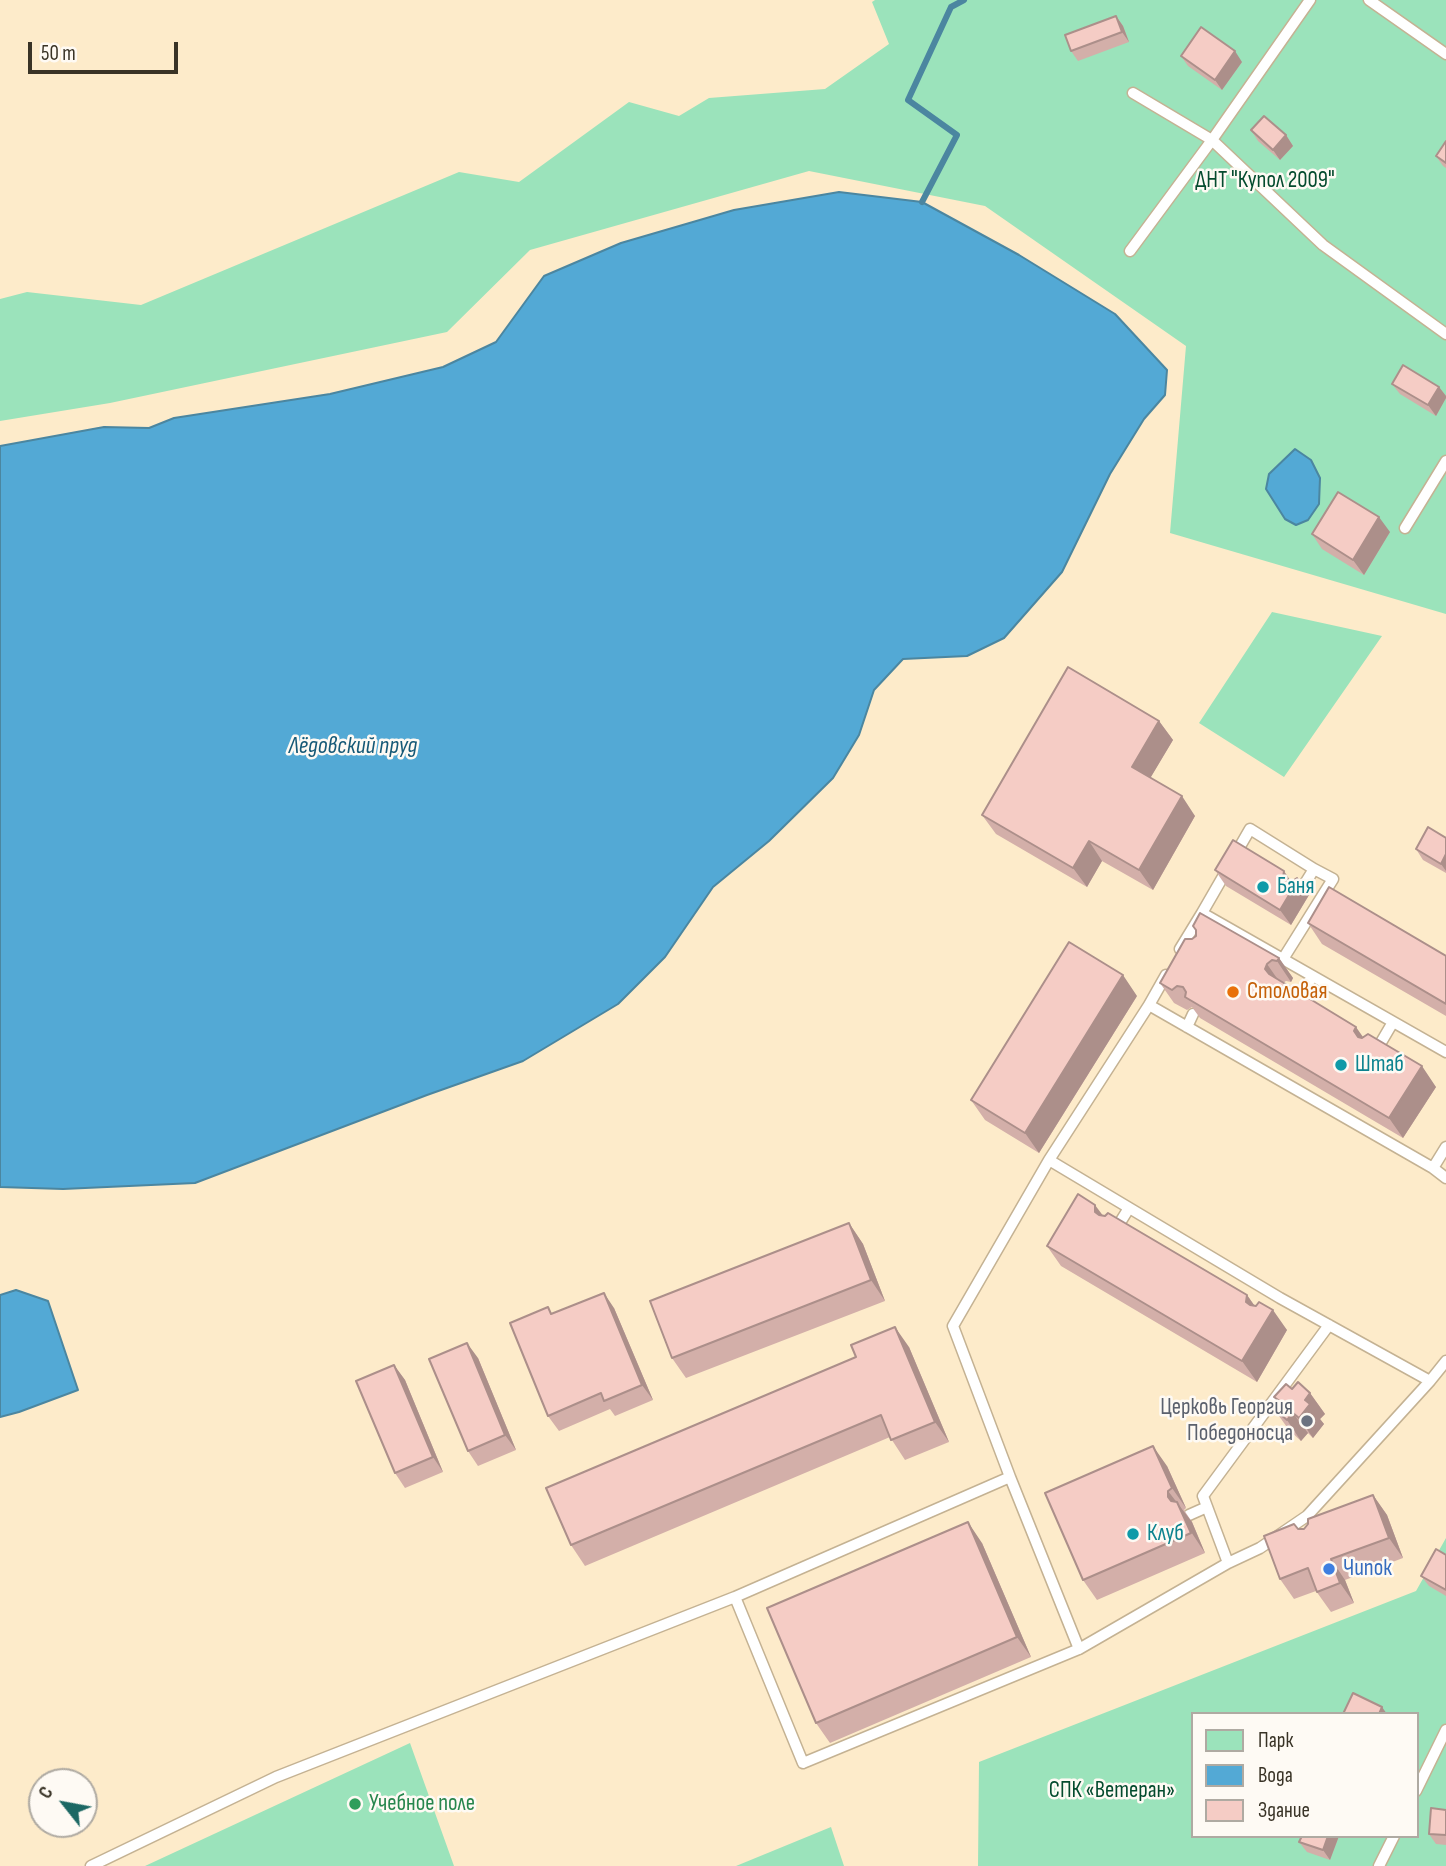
<!DOCTYPE html>
<html>
<head>
<meta charset="utf-8">
<style>
  body { margin:0 }
  #map { position:relative; width:1446px; height:1866px; overflow:hidden; background:#fdebca; font-family:"Sofia Sans Condensed",sans-serif }
  canvas { display:block }
  .legend { position:absolute; left:1191px; top:1712px; width:228px; height:126px; box-sizing:border-box; background:#fefaf4; border:2px solid #afaaa2; margin:0; padding:9px 12px; list-style:none; font-size:21px; color:#393326 }
  .legend li { display:flex; align-items:center; gap:14px; height:35px }
  .legend b { width:35px; border:2px solid #afaaa2 }
  .north { position:absolute; left:28px; top:1768px; width:70px; height:70px; box-sizing:border-box; background:#fefaf4; border:2px solid #afaaa2; border-radius:50%; rotate:301deg; font-size:19px; font-weight:700; line-height:28px; text-align:center; color:#393326 }
  .north::after { content:''; display:block; margin:auto; width:24px; height:32px; background:#1c6864; clip-path:polygon(50% 0,100% 100%,50% 72%,0 100%) }
  .scale { position:absolute; left:28px; top:42px; width:150px; height:32px; box-sizing:border-box; border:4px solid #393326; border-top:0; padding-left:9px; font-size:21px; line-height:24px; white-space:nowrap; color:#393326; -webkit-text-stroke:5px #fefaf4; paint-order:stroke }
</style>
</head>
<body>
<div id="map">
<canvas width="1446" height="1866"></canvas>
<ul class="legend">
<li><b style="height:19px;background:#9be3bb"></b>Парк</li>
<li><b style="height:19px;background:#53a9d5"></b>Вода</li>
<li><b style="height:19px;background:#f5ccc5"></b>Здание</li>
</ul>
<div class="north">С</div>
<div class="scale">50 m</div>
</div>
<script>
const g = document.querySelector('canvas').getContext('2d');
g.lineJoin = 'round';
function paint(path, color) { g.fillStyle = color; g.fill(path, 'evenodd'); }
function stroke(path, color, width, dash) { g.strokeStyle = color; g.lineWidth = width; g.lineCap = dash ? 'butt' : 'round'; g.setLineDash(dash || []); g.stroke(path); }
function drawText(font, color, halo, rows, align = 'center') {
  g.font = font + ' "Sofia Sans Condensed",sans-serif'; g.lineWidth = 5; g.setLineDash([]); g.textBaseline = 'middle'; g.strokeStyle = halo; g.fillStyle = color; for (const [text, x, y, turn = 0] of rows) {
    g.save(); g.translate(x, y); g.rotate((+turn || 0) * Math.PI / 180); g.textAlign = isNaN(turn) ? turn : align; if (halo) g.strokeText(text, 0, 0); g.fillText(text, 0, 0); g.restore();
  }
}
paint(new Path2D(`
  M 875,0 L 1446,0 L 1446,614 L 1170,533 L 1186,346 L 985,206 L 809,171 L 530,250 L 447,332 L 110,403 L 0,421 L 0,299 L 27,292 L 141,305 L 459,172 L 519,182 L 629,102 L 679,116 L 709,98 L 825,89 L 889,44 L 872,2 Z
  M 1272,612 L 1382,636 L 1284,777 L 1199,723 Z
  M 1446,1538 L 1446,1866 L 978,1866 L 979,1762 L 1416,1591 ZM 1192,1714 L 1416,1714 L 1416,1836 L 1192,1836 Z
  M 410,1743 L 454,1866 L 145,1866 Z
  M 831,1827 L 844,1866 L 736,1866 Z`), '#9be3bb');
const water = new Path2D(`
  M 839,192 L 922,202 L 1019,255 L 1115,314 L 1167,370 L 1165,395 L 1144,419 L 1110,474 L 1062,572 L 1004,638 L 967,656 L 903,659 L 874,690 L 859,735 L 833,778 L 769,841 L 713,887 L 665,957 L 618,1004 L 523,1061 L 427,1095 L 195,1183 L 63,1189 L 0,1187 L 0,446 L 104,427 L 149,428 L 174,418 L 330,394 L 443,367 L 496,342 L 544,276 L 621,243 L 734,210 Z
  M 1295,449 L 1311,460 L 1320,478 L 1319,504 L 1308,520 L 1296,525 L 1285,519 L 1266,489 L 1269,474 Z
  M 16,1290 L 48,1301 L 78,1390 L 19,1412 L 0,1417 L 0,1295 Z`);
paint(water, '#53a9d5');
stroke(water, '#4b86a0', 2);
stroke(new Path2D(`
  M 922,202 L 957,135 L 908,100 L 951,7 L 964,0`), '#4b86a0', 6);
const service = new Path2D(`
  M 1310,0 L 1212,140 L 1323,245 L 1446,334
  M 1369,0 L 1446,54
  M 1130,251 L 1212,140 L 1133,93
  M 1405,528 L 1446,461
  M 1235,855 L 1250,829 L 1314,869 L 1333,879 L 1283,959
  M 1301,890 L 1314,869
  M 1202,913 L 1228,868
  M 1180,949 L 1202,913 L 1446,1052
  M 1294,992 L 1302,996 L 1312,976
  M 1149,1005 L 1166,975
  M 1187,1027 L 1193,1014
  M 1376,1051 L 1393,1022
  M 1433,1168 L 1446,1147
  M 1116,1229 L 1129,1208
  M 1430,1381 L 1446,1361
  M 1010,1477 L 1079,1649 L 1228,1563 L 1260,1548 L 1307,1516 L 1430,1381 L 1280,1298 L 1049,1160
  M 1189,1515 L 1207,1507
  M 1228,1563 L 1203,1496 L 1329,1325
  M 735,1597 L 803,1763 L 1079,1649
  M 1416,1791 L 1446,1730
  M 91,1866 L 276,1777 L 735,1597 L 1010,1477 L 953,1326 L 1049,1160 L 1149,1005 L 1433,1168 L 1446,1178
  M 1379,1866 L 1394,1836`);
stroke(service, '#c4b293', 13);
stroke(service, '#fff', 10);
paint(new Path2D(`
  M 1116,16 L 1123,26 L 1129,42 L 1078,61 L 1071,51 Z
  M 1181,56 L 1242,62 L 1222,90 L 1188,66 Z
  M 1251,130 L 1286,135 L 1293,146 L 1280,160 L 1258,141 Z
  M 1446,141 L 1446,168 L 1443,166 L 1436,156 Z
  M 1392,384 L 1439,387 L 1446,396 L 1446,398 L 1436,416 L 1400,394 Z
  M 1390,532 L 1364,575 L 1322,549 L 1312,534 Z
  M 1159,721 L 1173,740 L 1150,778 L 1195,816 L 1153,890 L 1102,861 L 1087,887 L 996,834 L 982,815 Z
  M 1446,838 L 1446,873 L 1423,860 L 1416,849 Z
  M 1215,870 L 1291,882 L 1298,880 L 1309,895 L 1291,925 L 1226,886 Z
  M 1308,923 L 1446,956 L 1446,1016 L 1322,944 Z
  M 1279,958 L 1293,978 L 1291,982 L 1286,981 L 1283,983 L 1436,1087 L 1403,1138 L 1200,1018 L 1192,1007 L 1187,1010 L 1174,1003 L 1160,983 Z
  M 1137,996 L 1039,1153 L 985,1120 L 971,1100 Z
  M 1103,1215 L 1247,1295 L 1254,1305 L 1287,1330 L 1257,1382 L 1061,1266 L 1047,1246 Z
  M 849,1223 L 863,1244 L 885,1301 L 686,1378 L 672,1358 Z
  M 548,1307 L 552,1314 L 614,1308 L 653,1400 L 615,1416 L 610,1409 L 559,1431 L 548,1416 Z
  M 909,1347 L 949,1442 L 905,1460 L 890,1437 L 585,1566 L 571,1545 Z
  M 478,1358 L 516,1450 L 478,1466 L 468,1451 Z
  M 394,1365 L 405,1380 L 443,1472 L 405,1488 L 395,1473 Z
  M 1292,1389 L 1310,1393 L 1325,1414 L 1320,1419 L 1324,1424 L 1313,1438 L 1308,1433 L 1301,1441 L 1289,1430 L 1274,1409 L 1279,1404 L 1274,1397 Z
  M 1167,1466 L 1186,1508 L 1184,1510 L 1192,1522 L 1205,1553 L 1097,1600 L 1083,1580 Z
  M 1373,1495 L 1387,1515 L 1403,1558 L 1345,1580 L 1354,1603 L 1331,1612 L 1316,1591 L 1294,1599 L 1280,1579 L 1298,1529 L 1304,1529 Z
  M 982,1543 L 1031,1657 L 830,1743 L 816,1723 Z
  M 1446,1555 L 1446,1596 L 1429,1586 L 1421,1576 Z
  M 1446,1810 L 1446,1845 L 1436,1844 L 1429,1834 Z
  M 1339,1836 L 1330,1860 L 1307,1852 L 1299,1842 Z`), '#d3afa9');
paint(new Path2D(`
  M 1116,16 L 1123,26 L 1129,42 L 1122,32 Z
  M 1235,51 L 1242,62 L 1222,90 L 1215,80 Z
  M 1286,135 L 1293,146 L 1280,160 L 1273,150 Z
  M 1439,387 L 1446,396 L 1446,398 L 1436,416 L 1428,405 Z
  M 1379,517 L 1390,532 L 1364,575 L 1353,560 Z
  M 1159,721 L 1173,740 L 1145,787 L 1132,767 Z
  M 1182,796 L 1195,816 L 1153,890 L 1139,870 Z
  M 1089,841 L 1102,861 L 1087,887 L 1073,868 Z
  M 1446,854 L 1446,871 L 1441,864 Z
  M 1284,871 L 1294,886 L 1298,880 L 1309,895 L 1291,925 L 1280,910 Z
  M 1279,958 L 1293,978 L 1291,982 L 1277,961 Z
  M 1267,964 L 1281,984 L 1280,989 L 1265,969 Z
  M 1123,975 L 1137,996 L 1039,1153 L 1025,1133 Z
  M 1356,1027 L 1370,1047 L 1372,1057 L 1354,1031 Z
  M 1422,1066 L 1436,1087 L 1403,1138 L 1389,1118 Z
  M 1095,1205 L 1110,1225 L 1095,1212 Z
  M 849,1223 L 863,1244 L 885,1301 L 871,1280 Z
  M 604,1293 L 614,1308 L 653,1400 L 642,1385 Z
  M 1247,1295 L 1261,1315 L 1246,1302 Z
  M 1273,1310 L 1287,1330 L 1257,1382 L 1242,1361 Z
  M 895,1327 L 909,1347 L 949,1442 L 935,1422 Z
  M 467,1343 L 478,1358 L 516,1450 L 505,1435 Z
  M 394,1365 L 405,1380 L 443,1472 L 433,1457 Z
  M 1310,1393 L 1325,1414 L 1320,1419 L 1324,1424 L 1313,1438 L 1299,1418 L 1305,1400 Z
  M 1293,1413 L 1308,1433 L 1301,1441 L 1287,1420 Z
  M 1153,1446 L 1167,1466 L 1186,1508 L 1172,1488 Z
  M 1168,1491 L 1192,1522 L 1205,1553 L 1168,1497 Z
  M 1373,1495 L 1387,1515 L 1403,1558 L 1389,1538 Z
  M 968,1522 L 982,1543 L 1031,1657 L 1017,1637 Z
  M 1331,1559 L 1345,1580 L 1354,1603 L 1340,1583 Z
  M 1382,1707 L 1387,1714 L 1379,1714 Z
  M 1328,1836 L 1339,1836 L 1330,1860 L 1323,1850 Z`), '#ac8f8a');
const building = new Path2D(`
  M 1116,16 L 1122,32 L 1071,51 L 1065,35 Z
  M 1201,27 L 1235,51 L 1215,80 L 1181,56 Z
  M 1264,116 L 1286,135 L 1273,150 L 1251,130 Z
  M 1446,141 L 1446,163 L 1436,156 Z
  M 1403,365 L 1439,387 L 1428,405 L 1392,384 Z
  M 1338,492 L 1379,517 L 1353,560 L 1312,534 Z
  M 1068,667 L 1159,721 L 1132,767 L 1182,796 L 1139,870 L 1089,841 L 1073,868 L 982,815 Z
  M 1428,827 L 1446,838 L 1446,854 L 1441,864 L 1416,849 Z
  M 1233,840 L 1284,871 L 1283,878 L 1287,881 L 1291,882 L 1297,878 L 1298,880 L 1280,910 L 1215,870 Z
  M 1329,887 L 1446,956 L 1446,1004 L 1308,923 Z
  M 1200,913 L 1279,958 L 1277,961 L 1272,960 L 1267,964 L 1265,969 L 1269,974 L 1356,1027 L 1354,1031 L 1358,1037 L 1362,1038 L 1368,1034 L 1422,1066 L 1389,1118 L 1185,997 L 1186,992 L 1183,987 L 1177,986 L 1172,990 L 1160,983 L 1185,939 L 1192,939 L 1196,936 L 1196,930 L 1193,926 Z
  M 1069,942 L 1123,975 L 1025,1133 L 971,1100 Z
  M 1078,1194 L 1095,1205 L 1095,1212 L 1099,1215 L 1105,1216 L 1108,1213 L 1247,1295 L 1246,1302 L 1250,1305 L 1256,1306 L 1259,1302 L 1273,1310 L 1242,1361 L 1047,1246 Z
  M 849,1223 L 871,1280 L 672,1358 L 650,1301 Z
  M 604,1293 L 642,1385 L 604,1401 L 601,1393 L 548,1416 L 510,1323 L 548,1307 L 551,1314 Z
  M 895,1327 L 935,1422 L 891,1440 L 881,1415 L 571,1545 L 546,1488 L 856,1357 L 851,1345 Z
  M 467,1343 L 505,1435 L 468,1451 L 429,1359 Z
  M 394,1365 L 433,1457 L 395,1473 L 356,1381 Z
  M 1298,1382 L 1310,1393 L 1305,1400 L 1310,1404 L 1299,1418 L 1293,1413 L 1287,1420 L 1274,1409 L 1281,1402 L 1274,1397 L 1286,1384 L 1292,1389 Z
  M 1153,1446 L 1172,1488 L 1168,1491 L 1168,1497 L 1171,1501 L 1177,1502 L 1191,1533 L 1083,1580 L 1045,1493 Z
  M 1373,1495 L 1389,1538 L 1331,1559 L 1340,1583 L 1317,1592 L 1308,1568 L 1280,1579 L 1264,1536 L 1294,1524 L 1298,1529 L 1304,1529 L 1308,1524 L 1308,1519 Z
  M 968,1522 L 1017,1637 L 816,1723 L 767,1608 Z
  M 1436,1549 L 1446,1555 L 1446,1590 L 1421,1576 Z
  M 1353,1693 L 1382,1707 L 1379,1714 L 1343,1714 Z
  M 1431,1808 L 1446,1810 L 1446,1835 L 1429,1834 Z
  M 1302,1836 L 1328,1836 L 1323,1850 L 1299,1842 Z`);
paint(building, '#f5ccc5');
stroke(building, '#ac8f8a', 2);
for (const [x, y, r, color] of [
  [1263,887,7,"#0f9aa8"],
  [1233,992,7,"#e8710a"],
  [1341,1065,7,"#0f9aa8"],
  [1307,1421,7,"#6b7280"],
  [1133,1534,7,"#0f9aa8"],
  [1329,1569,7,"#3f7fe0"],
  [355,1804,7,"#2e9e5b"]
]) { const dot = new Path2D(); dot.arc(x, y, r, 0, 2 * Math.PI); g.fillStyle = color; g.fill(dot); stroke(dot, '#fefaf4', 2.5); }
drawText('23px', '#044b2e', '#fefaf4', [
  ["ДНТ \"Купол 2009\"",1265,181],
  ["СПК «Ветеран»",1112,1791]
]);
drawText('23px', '#0d838f', '#fefaf4', [
  ["Баня",1277,887],
  ["Штаб",1355,1065],
  ["Клуб",1147,1534]
], 'left');
drawText('23px', '#c56008', '#fefaf4', [
  ["Столовая",1247,992]
], 'left');
drawText('23px', '#5b616d', '#fefaf4', [
  ["Церковь Георгия",1293,1408],
  ["Победоносца",1293,1434]
], 'right');
drawText('23px', '#366cbe', '#fefaf4', [
  ["Чипок",1343,1569]
], 'left');
drawText('23px', '#27864d', '#fefaf4', [
  ["Учебное поле",369,1804]
], 'left');
drawText('italic 24px', '#165977', '#fefaf4', [
  ["Лёдовский пруд",353,747]
]);
</script>
</body>
</html>
